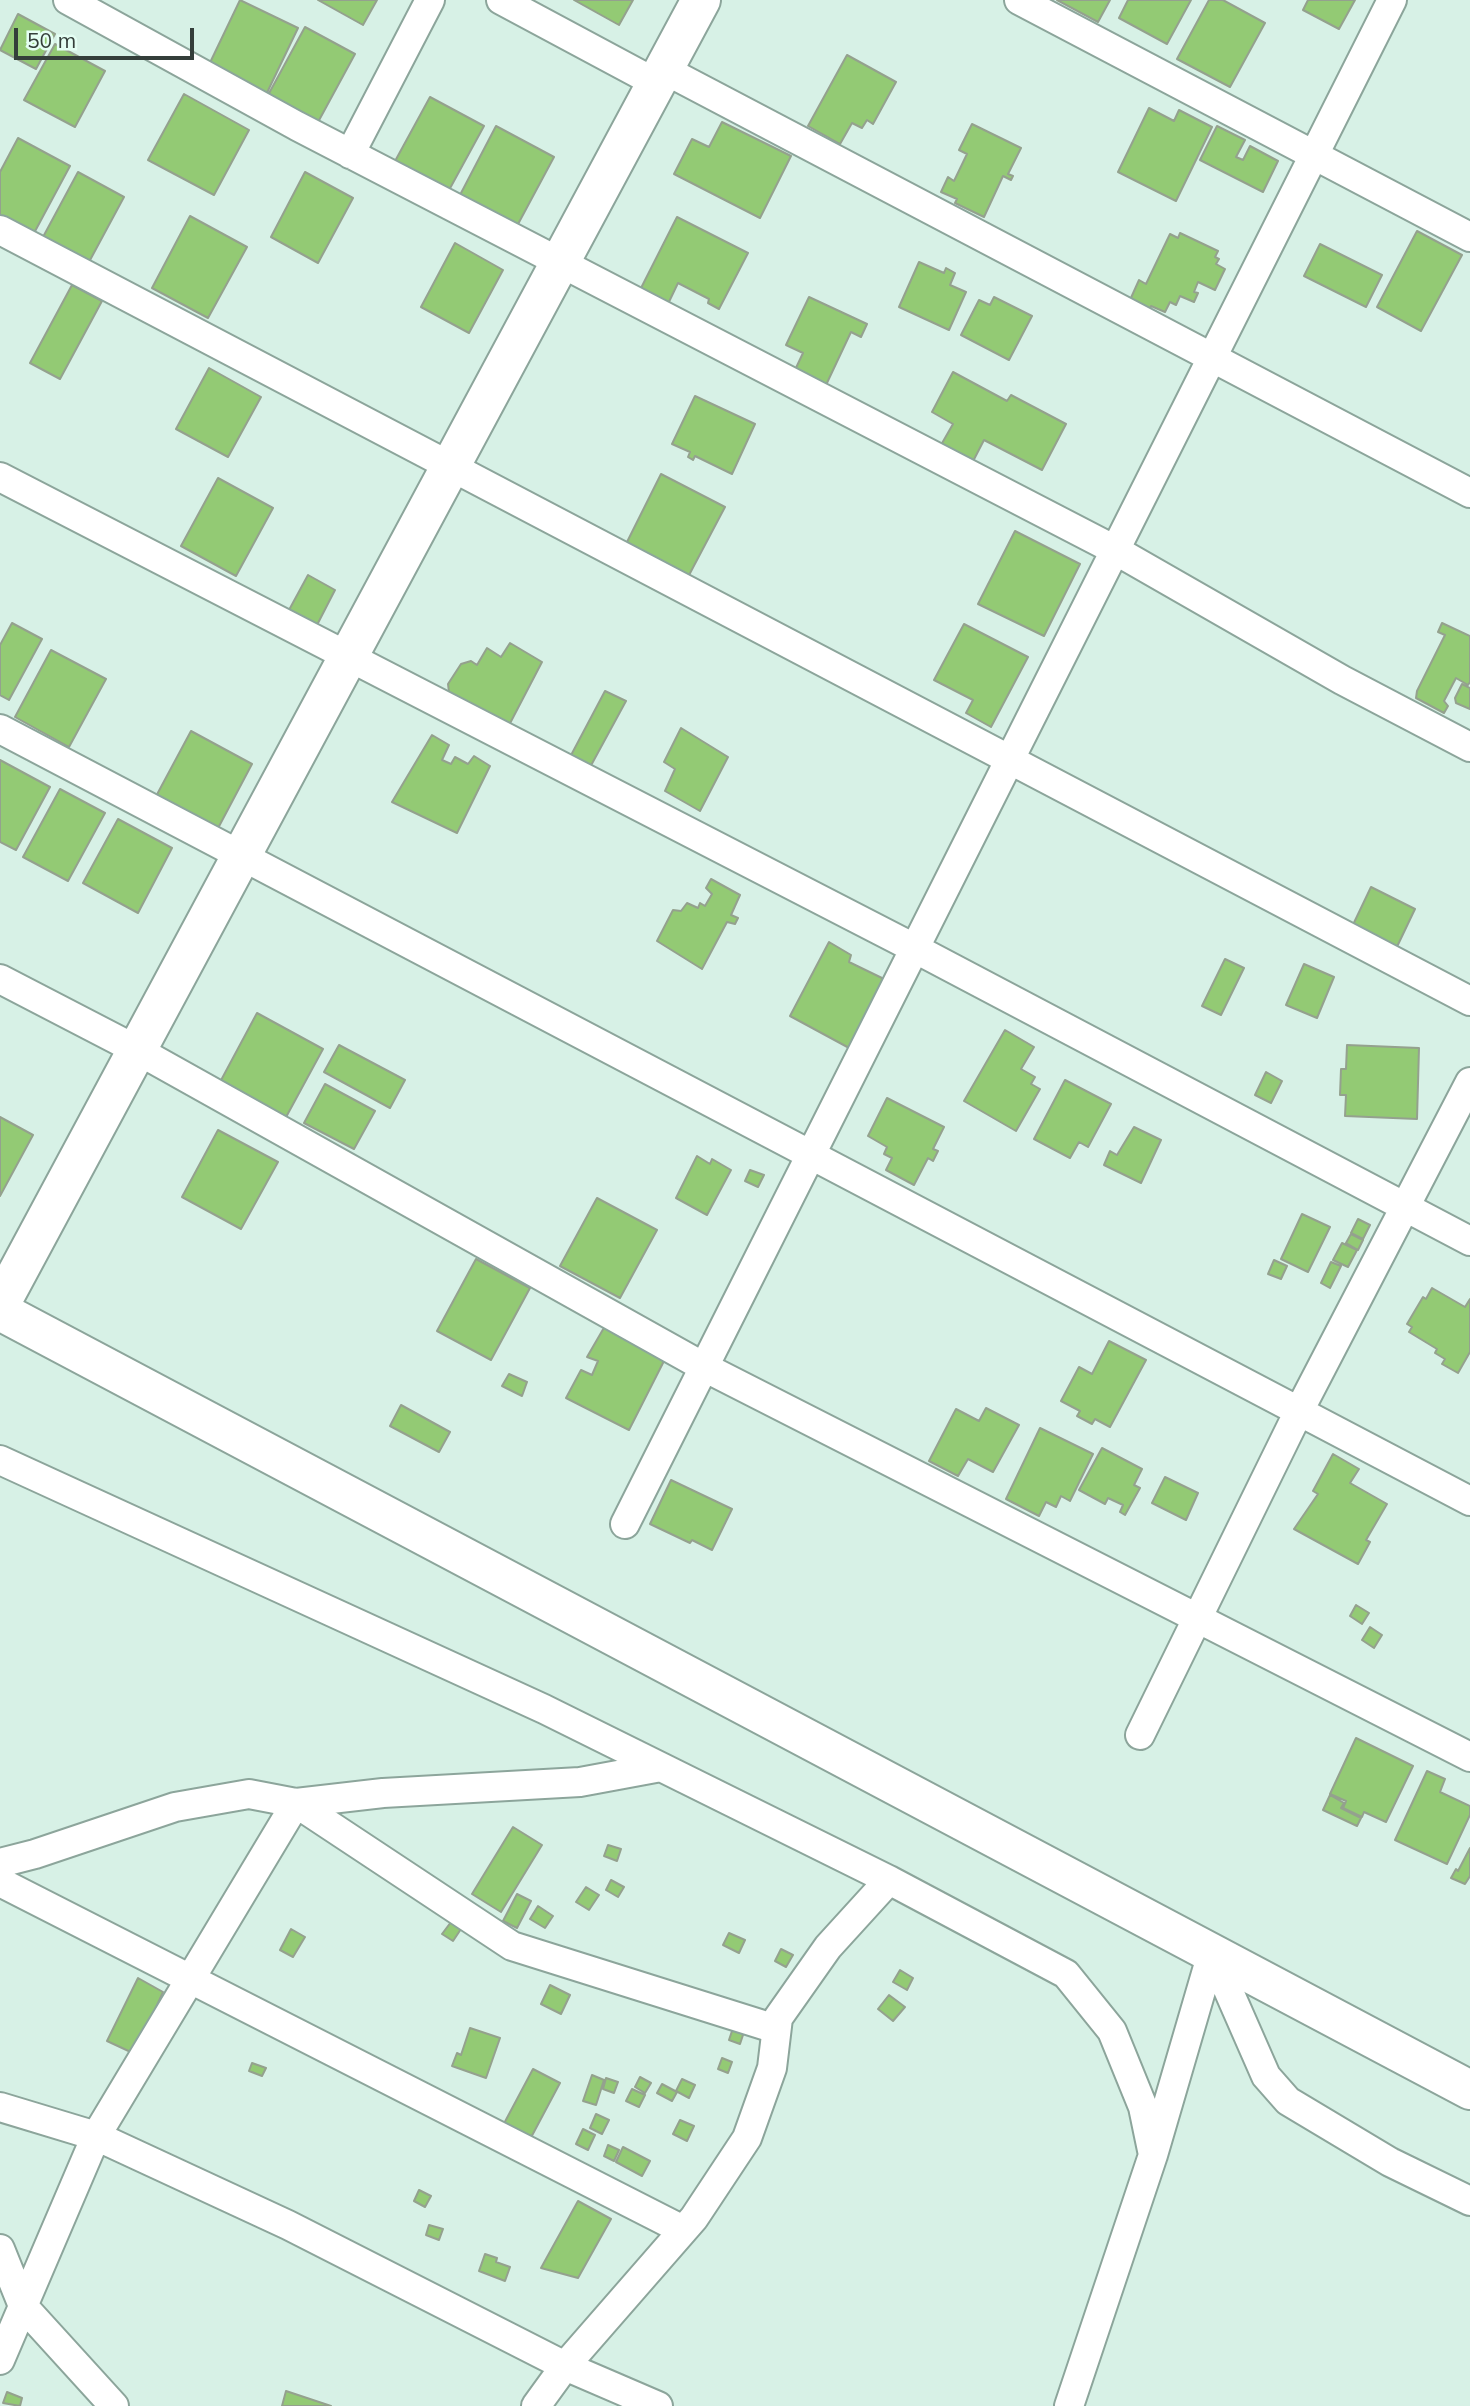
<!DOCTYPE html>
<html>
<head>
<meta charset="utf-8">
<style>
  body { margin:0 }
  #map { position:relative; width:1470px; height:2406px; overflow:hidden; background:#d7f1e6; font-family:Mulish,sans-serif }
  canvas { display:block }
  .scale { position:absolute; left:14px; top:28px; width:180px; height:32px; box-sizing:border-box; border:4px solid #343e3a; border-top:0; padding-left:9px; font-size:21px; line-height:24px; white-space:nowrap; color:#343e3a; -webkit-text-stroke:5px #e4fef3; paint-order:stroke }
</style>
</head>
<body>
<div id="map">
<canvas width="1470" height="2406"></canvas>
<div class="scale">50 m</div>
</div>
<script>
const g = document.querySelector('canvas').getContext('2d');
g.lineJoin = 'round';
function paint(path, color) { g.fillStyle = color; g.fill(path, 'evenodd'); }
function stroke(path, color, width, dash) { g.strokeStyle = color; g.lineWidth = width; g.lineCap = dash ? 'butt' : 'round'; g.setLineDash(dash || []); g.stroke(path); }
const building = new Path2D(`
  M 240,0 L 298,28 L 264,99 L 206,71 Z
  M 318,0 L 377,0 L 363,25 Z
  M 574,0 L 633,0 L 619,25 Z
  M 1057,0 L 1110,0 L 1098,22 Z
  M 1128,0 L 1191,0 L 1167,44 L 1119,18 Z
  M 1209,0 L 1223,0 L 1265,23 L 1230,87 L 1177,59 Z
  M 1308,0 L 1355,0 L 1339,29 L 1303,10 Z
  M 18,14 L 55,34 L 36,69 L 0,50 Z
  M 305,27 L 355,54 L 317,124 L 267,97 Z
  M 55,44 L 105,71 L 75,127 L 24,100 Z
  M 847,55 L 896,82 L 873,124 L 867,120 L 862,128 L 852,123 L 840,144 L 808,126 Z
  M 184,94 L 249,130 L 214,195 L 148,160 Z
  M 430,97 L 484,126 L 448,192 L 394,163 Z
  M 1149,108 L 1174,121 L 1179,110 L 1212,127 L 1176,201 L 1118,172 Z
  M 722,122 L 791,156 L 760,218 L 674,174 L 692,139 L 709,147 Z
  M 972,124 L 1021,148 L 1008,174 L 1013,176 L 1011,180 L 1003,176 L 984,217 L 955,203 L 957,199 L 941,192 L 948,177 L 954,181 L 967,154 L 959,150 Z
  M 496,126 L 554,157 L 517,226 L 460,195 Z
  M 1217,126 L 1245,140 L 1236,157 L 1243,160 L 1250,146 L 1278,161 L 1263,192 L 1200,160 Z
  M 18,138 L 70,166 L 33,235 L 0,218 L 0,172 Z
  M 78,172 L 124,197 L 89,262 L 43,237 Z
  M 305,172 L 353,198 L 318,263 L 271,237 Z
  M 190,216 L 247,247 L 208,318 L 152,288 Z
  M 677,217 L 748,253 L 719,309 L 708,303 L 709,299 L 678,283 L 667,306 L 639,292 Z
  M 1417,231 L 1462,255 L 1421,331 L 1377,307 Z
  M 1180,233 L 1218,251 L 1215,257 L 1219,259 L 1216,264 L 1225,269 L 1215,290 L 1198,282 L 1194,292 L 1198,293 L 1194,302 L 1180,296 L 1176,305 L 1170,302 L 1165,312 L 1151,306 L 1150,310 L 1130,300 L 1139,280 L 1146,284 L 1170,234 L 1178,238 Z
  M 455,243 L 503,270 L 469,333 L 421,307 Z
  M 1320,244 L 1382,275 L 1366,307 L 1304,276 Z
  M 919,262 L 944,273 L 946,268 L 955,273 L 950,285 L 966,292 L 949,330 L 899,307 Z
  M 72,285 L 102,301 L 60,379 L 30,363 Z
  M 809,297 L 867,324 L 861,337 L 851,332 L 826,385 L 795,370 L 803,353 L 786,345 Z
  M 994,297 L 1032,316 L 1009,360 L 961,335 L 979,300 L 990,305 Z
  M 209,368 L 261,397 L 228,457 L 176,429 Z
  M 953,372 L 1007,401 L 1011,395 L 1066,424 L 1042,470 L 984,440 L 969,469 L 937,452 L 953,424 L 932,412 Z
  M 695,396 L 755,424 L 732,474 L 695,456 L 693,460 L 688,457 L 690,452 L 672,444 Z
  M 661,474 L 725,507 L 688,577 L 626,544 Z
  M 218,478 L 273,508 L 236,576 L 181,546 Z
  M 1015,531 L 1080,564 L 1044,636 L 978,604 Z
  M 308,575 L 335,590 L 317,625 L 289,610 Z
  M 12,623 L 42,639 L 9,700 L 0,695 L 0,645 Z
  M 1442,623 L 1470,636 L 1470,682 L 1468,685 L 1456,678 L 1444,701 L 1448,706 L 1444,713 L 1416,698 L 1417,691 L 1445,635 L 1438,632 Z
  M 964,624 L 1028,657 L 991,727 L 966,713 L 973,700 L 934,680 Z
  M 510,643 L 542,662 L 506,731 L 450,701 L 448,684 L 461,664 L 471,661 L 477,665 L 487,648 L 501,657 Z
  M 51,650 L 106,679 L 69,747 L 15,717 Z
  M 1462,684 L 1470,688 L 1470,709 L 1456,703 L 1455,698 Z
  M 605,691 L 626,701 L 588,771 L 569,759 Z
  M 681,728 L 728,757 L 700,811 L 665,791 L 675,769 L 664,762 Z
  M 191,731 L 252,764 L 216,832 L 154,800 Z
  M 432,735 L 449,745 L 442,760 L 451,764 L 455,757 L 468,764 L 474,756 L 490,766 L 457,833 L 392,802 Z
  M 0,760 L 50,787 L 16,850 L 0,842 Z
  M 60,789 L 105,813 L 68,881 L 23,857 Z
  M 118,819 L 172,848 L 138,913 L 83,883 Z
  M 711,879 L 740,895 L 731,915 L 738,918 L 735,924 L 727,922 L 702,969 L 657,941 L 673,910 L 681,911 L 687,903 L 698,908 L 700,903 L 705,906 L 712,894 L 706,888 Z
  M 1371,887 L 1415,909 L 1394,953 L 1350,931 Z
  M 829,942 L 851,955 L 849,962 L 884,979 L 851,1049 L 790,1016 Z
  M 1225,959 L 1244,968 L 1221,1015 L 1202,1006 Z
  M 1304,964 L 1334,977 L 1317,1018 L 1286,1005 Z
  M 257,1013 L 323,1049 L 285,1119 L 219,1084 Z
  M 1005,1030 L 1034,1047 L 1021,1069 L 1035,1077 L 1031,1084 L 1040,1089 L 1016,1131 L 964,1101 Z
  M 339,1045 L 405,1080 L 390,1108 L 324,1072 Z
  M 1347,1045 L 1419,1048 L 1417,1119 L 1345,1116 L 1346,1095 L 1340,1095 L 1341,1069 L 1346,1069 Z
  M 1266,1072 L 1282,1081 L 1271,1103 L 1255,1095 Z
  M 1065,1080 L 1111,1104 L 1088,1147 L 1079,1142 L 1070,1158 L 1034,1139 Z
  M 325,1084 L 375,1111 L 354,1149 L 304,1123 Z
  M 887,1098 L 944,1127 L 933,1149 L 938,1151 L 933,1161 L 928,1158 L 914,1185 L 886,1170 L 892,1158 L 884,1154 L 887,1147 L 868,1136 Z
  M 0,1117 L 33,1135 L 0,1196 Z
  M 1134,1127 L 1161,1140 L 1141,1183 L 1104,1165 L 1110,1151 L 1117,1155 Z
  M 218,1130 L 278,1162 L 241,1229 L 182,1197 Z
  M 697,1156 L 710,1164 L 712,1159 L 731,1170 L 707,1215 L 676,1198 Z
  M 750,1170 L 764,1175 L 758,1187 L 745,1181 Z
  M 597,1198 L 657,1230 L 620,1298 L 560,1266 Z
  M 1302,1214 L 1330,1227 L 1308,1272 L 1281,1259 Z
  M 1358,1219 L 1370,1225 L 1363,1239 L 1351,1233 Z
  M 1351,1234 L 1363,1240 L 1358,1250 L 1346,1243 Z
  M 1342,1243 L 1357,1250 L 1348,1267 L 1333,1260 Z
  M 476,1259 L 530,1288 L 491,1360 L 437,1331 Z
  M 1274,1260 L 1287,1266 L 1281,1279 L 1268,1274 Z
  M 1331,1262 L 1341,1266 L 1330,1288 L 1321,1283 Z
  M 1432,1288 L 1465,1307 L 1470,1299 L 1470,1352 L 1458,1373 L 1442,1364 L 1445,1359 L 1435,1353 L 1437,1349 L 1409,1332 L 1412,1327 L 1407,1324 L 1423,1297 L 1426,1299 Z
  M 605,1326 L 665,1359 L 629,1430 L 566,1398 L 581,1370 L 592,1375 L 598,1361 L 587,1357 Z
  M 1109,1341 L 1146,1360 L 1110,1427 L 1095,1419 L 1092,1424 L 1077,1416 L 1080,1411 L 1061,1401 L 1079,1367 L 1092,1374 Z
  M 509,1374 L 527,1382 L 522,1396 L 502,1386 Z
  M 401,1405 L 450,1432 L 439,1452 L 390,1426 Z
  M 986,1408 L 1019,1425 L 993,1472 L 968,1459 L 958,1476 L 929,1461 L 956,1409 L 979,1421 Z
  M 1040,1428 L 1093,1454 L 1070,1501 L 1061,1496 L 1056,1507 L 1046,1502 L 1039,1516 L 1006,1499 Z
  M 1102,1448 L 1142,1469 L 1134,1485 L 1140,1488 L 1125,1515 L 1120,1512 L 1123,1505 L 1108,1498 L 1105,1504 L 1079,1490 Z
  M 1333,1454 L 1359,1469 L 1350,1483 L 1387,1504 L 1366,1540 L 1370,1542 L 1358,1564 L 1294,1529 L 1318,1494 L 1313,1491 Z
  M 1165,1477 L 1198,1493 L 1186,1520 L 1152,1503 Z
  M 671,1480 L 732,1509 L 712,1550 L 692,1540 L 690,1543 L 650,1524 Z
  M 1356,1605 L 1369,1613 L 1362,1624 L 1350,1616 Z
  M 1370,1627 L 1382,1635 L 1374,1648 L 1362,1640 Z
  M 1356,1738 L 1413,1766 L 1386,1822 L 1364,1812 L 1362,1817 L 1343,1808 L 1346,1801 L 1330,1794 Z
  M 1427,1771 L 1445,1779 L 1440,1792 L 1470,1806 L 1470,1815 L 1447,1864 L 1395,1840 Z
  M 1330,1795 L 1344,1803 L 1341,1808 L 1361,1818 L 1357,1826 L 1323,1810 Z
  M 513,1827 L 542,1845 L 501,1912 L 472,1894 Z
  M 608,1845 L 621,1849 L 617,1861 L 604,1856 Z
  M 1470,1848 L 1470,1876 L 1465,1884 L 1451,1878 L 1456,1869 L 1458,1871 Z
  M 611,1880 L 624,1887 L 618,1897 L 606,1890 Z
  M 586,1887 L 599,1895 L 589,1910 L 576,1902 Z
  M 517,1894 L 531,1901 L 517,1928 L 503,1921 Z
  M 538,1906 L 553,1916 L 545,1928 L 530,1919 Z
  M 451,1922 L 461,1929 L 453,1941 L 442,1934 Z
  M 291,1929 L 305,1937 L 293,1957 L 280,1950 Z
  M 729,1933 L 745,1940 L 739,1953 L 723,1945 Z
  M 781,1949 L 793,1955 L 786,1967 L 775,1961 Z
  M 900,1970 L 913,1978 L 907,1990 L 893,1982 Z
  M 138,1978 L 163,1992 L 135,2054 L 107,2041 Z
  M 550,1985 L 570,1995 L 561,2014 L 541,2004 Z
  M 889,1995 L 905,2007 L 893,2021 L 878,2009 Z
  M 734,2025 L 745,2029 L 740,2044 L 729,2040 Z
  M 470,2028 L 500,2038 L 486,2078 L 452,2066 L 457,2053 L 461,2055 Z
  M 722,2058 L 732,2062 L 728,2073 L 718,2069 Z
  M 252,2063 L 266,2068 L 262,2076 L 249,2071 Z
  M 533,2069 L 560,2083 L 527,2145 L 500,2131 Z
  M 592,2075 L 604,2080 L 596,2105 L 583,2101 Z
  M 640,2077 L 651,2083 L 645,2093 L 635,2087 Z
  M 606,2078 L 618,2082 L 614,2093 L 603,2089 Z
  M 682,2079 L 695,2085 L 689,2098 L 676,2091 Z
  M 662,2084 L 677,2092 L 672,2101 L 657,2093 Z
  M 632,2089 L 645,2095 L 639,2107 L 626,2101 Z
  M 596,2114 L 609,2120 L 602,2134 L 590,2128 Z
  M 680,2120 L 694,2126 L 687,2141 L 673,2134 Z
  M 583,2129 L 595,2135 L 588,2150 L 576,2144 Z
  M 608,2145 L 619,2150 L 614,2161 L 604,2156 Z
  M 623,2147 L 650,2161 L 642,2176 L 616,2162 Z
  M 419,2190 L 431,2196 L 425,2207 L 414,2201 Z
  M 578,2201 L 611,2219 L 578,2278 L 541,2268 Z
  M 429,2225 L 443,2229 L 439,2240 L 426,2235 Z
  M 485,2254 L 497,2258 L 496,2262 L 510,2267 L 505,2281 L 479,2271 Z
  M 286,2391 L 331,2406 L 282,2406 Z
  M 7,2392 L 22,2398 L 20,2406 L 3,2403 Z`);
paint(building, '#93ca74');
stroke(building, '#94a18e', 2);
const street = new Path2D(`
  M 68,0 L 297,126 L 1115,550 L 1342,680 L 1470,747
  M 501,0 L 656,83
  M 1019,0 L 1470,237
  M 663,69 L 1470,493
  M 350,154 L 430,0
  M 0,230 L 1470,1001
  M 0,477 L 914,948 L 1470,1241
  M 0,729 L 1470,1501
  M 0,979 L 137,1050 L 704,1367 L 1470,1757
  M 0,1460 L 544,1709 L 889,1880 L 1066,1974 L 1112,2031 L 1143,2107 L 1153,2155
  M 625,1524 L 1392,0
  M 1140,1735 L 1299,1411 L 1470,1082
  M 0,1863 L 35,1854 L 175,1807 L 249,1794 L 296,1803 L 383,1793 L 580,1782 L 661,1767
  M 0,1882 L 683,2230
  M 1212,1953 L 1266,2076 L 1288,2101 L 1390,2162 L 1470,2201
  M 0,2107 L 96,2136 L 288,2225 L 565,2366 L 658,2406
  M 0,2249 L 23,2306 L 114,2406
  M 0,2360 L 96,2136 L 296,1803 L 512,1946 L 776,2029
  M 536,2406 L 565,2366 L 694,2218 L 747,2138 L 772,2068 L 778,2018 L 828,1947 L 889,1880
  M 1069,2406 L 1153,2155 L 1212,1953`);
const secondary = new Path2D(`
  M 0,1305 L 701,0
  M 0,1311 L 1470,2090`);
stroke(street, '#8ca59b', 32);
stroke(secondary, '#8ca59b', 42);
stroke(street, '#fff', 28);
stroke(secondary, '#fff', 38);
</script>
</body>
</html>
